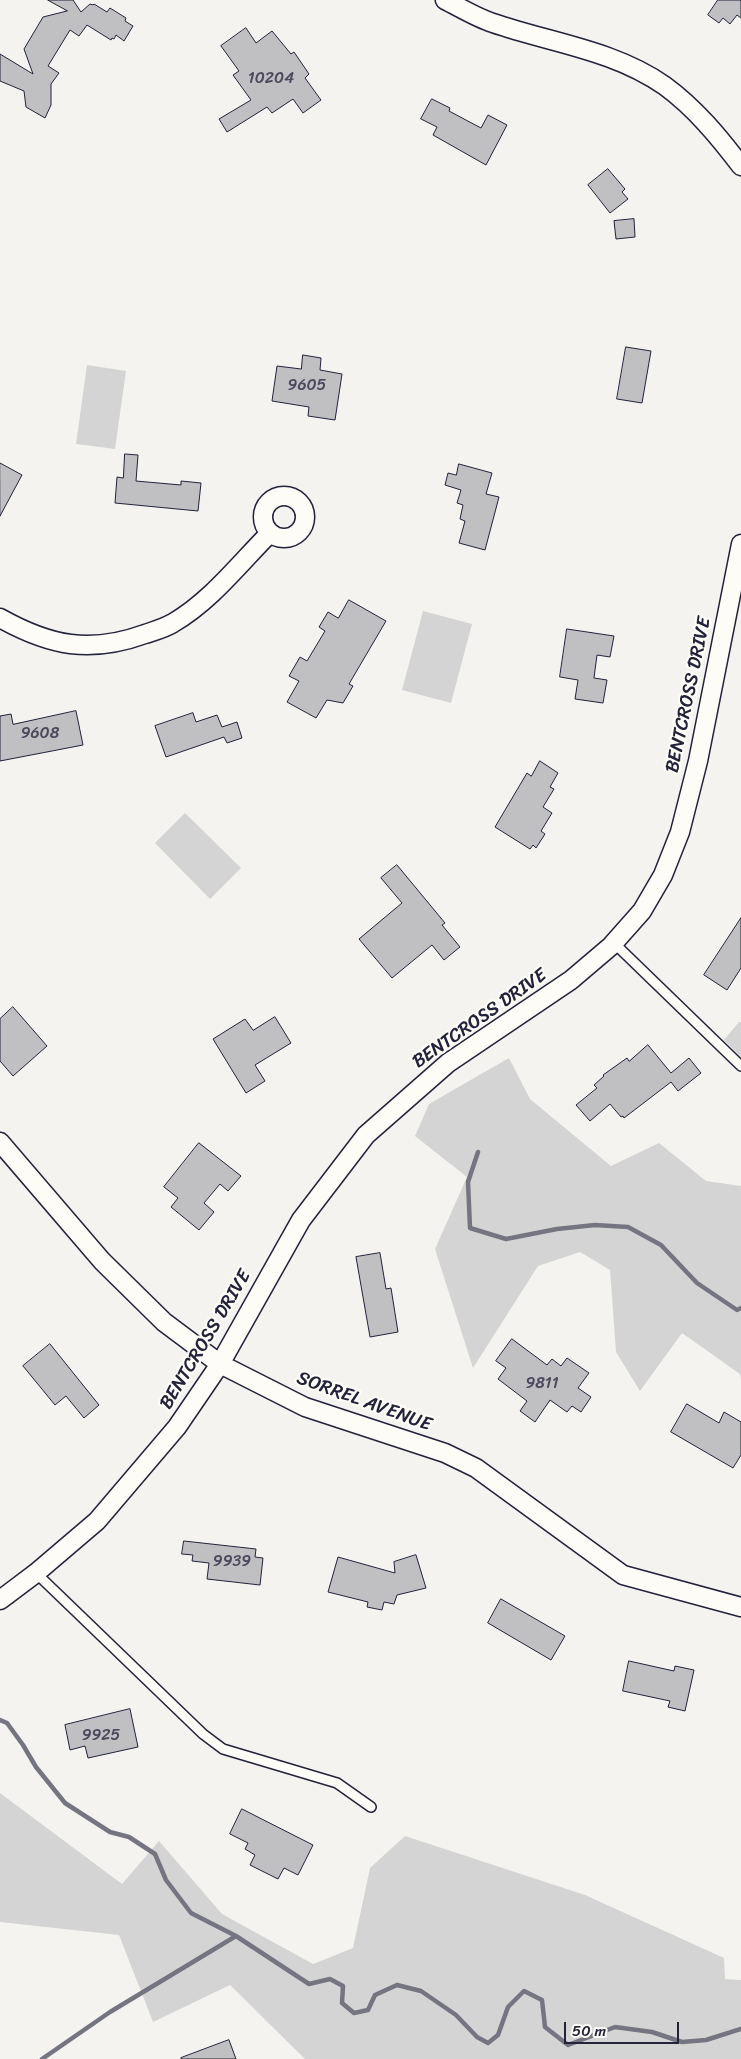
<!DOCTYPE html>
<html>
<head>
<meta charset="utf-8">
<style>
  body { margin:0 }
  #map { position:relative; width:741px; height:2059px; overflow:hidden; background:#f4f3ef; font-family:Sriracha,sans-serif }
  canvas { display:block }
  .scale { position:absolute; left:564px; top:2022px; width:115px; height:22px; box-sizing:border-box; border:2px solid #22223b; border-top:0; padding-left:6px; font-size:15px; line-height:18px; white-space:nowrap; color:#22223b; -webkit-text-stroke:4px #fdfcf7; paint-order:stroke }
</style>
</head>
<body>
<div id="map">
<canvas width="741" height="2059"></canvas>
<div class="scale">50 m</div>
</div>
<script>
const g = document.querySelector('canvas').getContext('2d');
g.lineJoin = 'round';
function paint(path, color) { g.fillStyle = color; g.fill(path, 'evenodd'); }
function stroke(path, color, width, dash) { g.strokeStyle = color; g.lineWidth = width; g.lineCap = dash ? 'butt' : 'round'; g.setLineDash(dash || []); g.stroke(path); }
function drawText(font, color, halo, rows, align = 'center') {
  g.font = font + ' Sriracha,sans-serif'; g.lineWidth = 4.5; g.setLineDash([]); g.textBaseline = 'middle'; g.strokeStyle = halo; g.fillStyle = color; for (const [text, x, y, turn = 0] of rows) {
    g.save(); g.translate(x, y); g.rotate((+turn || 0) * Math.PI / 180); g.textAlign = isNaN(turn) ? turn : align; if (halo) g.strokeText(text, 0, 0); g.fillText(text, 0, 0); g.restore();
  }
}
paint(new Path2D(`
  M 87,365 L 126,371 L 115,449 L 76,444 Z
  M 423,611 L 472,624 L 451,703 L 402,690 Z
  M 185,813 L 241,868 L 210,899 L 155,843 Z
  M 739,1022 L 741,1022 L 741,1057 L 724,1040 Z
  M 509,1058 L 530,1099 L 611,1166 L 659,1143 L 706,1181 L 741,1186 L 741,1380 L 740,1374 L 682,1333 L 640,1391 L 616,1352 L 610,1270 L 580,1252 L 538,1266 L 473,1368 L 435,1249 L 467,1177 L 415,1136 L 429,1104 Z
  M 0,1793 L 122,1884 L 159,1841 L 222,1914 L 313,1964 L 353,1948 L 370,1868 L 405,1836 L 585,1895 L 724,1958 L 725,1979 L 741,1980 L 741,2059 L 305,2059 L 230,1985 L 153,2022 L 119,1935 L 0,1922 Z`), '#d5d4d5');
stroke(new Path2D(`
  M 478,1152 L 468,1182 L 470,1228 L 506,1239 L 557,1229 L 595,1225 L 628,1227 L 661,1245 L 697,1283 L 737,1310 L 741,1308
  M 0,1720 L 7,1723 L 23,1745 L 36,1767 L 65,1803 L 110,1832 L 129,1837 L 155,1854 L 166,1880 L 191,1913 L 236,1936 L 309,1984 L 330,1979 L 343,1986 L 342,2003 L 354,2013 L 368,2010 L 375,1995 L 397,1985 L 421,1991 L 456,2015 L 477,2037 L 488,2043 L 498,2035 L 508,2007 L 524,1991 L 542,2000 L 545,2027 L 568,2045 L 615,2027 L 652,2032 L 682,2042 L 706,2040 L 741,2029
  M 42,2059 L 110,2012 L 236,1936`), '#757582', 4.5);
const building = new Path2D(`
  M 48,0 L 73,0 L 81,12 L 90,4 L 93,5 L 94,4 L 107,12 L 110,8 L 126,18 L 125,21 L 133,26 L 124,41 L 116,35 L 114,39 L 112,38 L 111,40 L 87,25 L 79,36 L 70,30 L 48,66 L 59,73 L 51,84 L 51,105 L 45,118 L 26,107 L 24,91 L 0,81 L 0,54 L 33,74 L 24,49 L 43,17 L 67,11 Z
  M 718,0 L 741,0 L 741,18 L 737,15 L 730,24 L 723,18 L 719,23 L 708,15 Z
  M 246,28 L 256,43 L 272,31 L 291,54 L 294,52 L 309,74 L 305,78 L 321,100 L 303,113 L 293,99 L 272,113 L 267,107 L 227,132 L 219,119 L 251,100 L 233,75 L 239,71 L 221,46 Z
  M 432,99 L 450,108 L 449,111 L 481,128 L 488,115 L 507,125 L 486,165 L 433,135 L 437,127 L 421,119 Z
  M 608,169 L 625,189 L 622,192 L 628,199 L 610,213 L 588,185 Z
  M 634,219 L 635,237 L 616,239 L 614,221 Z
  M 626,347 L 651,351 L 642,403 L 617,399 Z
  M 303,355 L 321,358 L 320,370 L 342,374 L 335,420 L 308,416 L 309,407 L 272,401 L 277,366 L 301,369 Z
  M 125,454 L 138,455 L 136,481 L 181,485 L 181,481 L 201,483 L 198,511 L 115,503 L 117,477 L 123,478 Z
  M 0,463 L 22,475 L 0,516 Z
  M 459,464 L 492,473 L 486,494 L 499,497 L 485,550 L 459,543 L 465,521 L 460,519 L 463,505 L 457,503 L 461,490 L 445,485 L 448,473 L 456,475 Z
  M 349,600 L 386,621 L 349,684 L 353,686 L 343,703 L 327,700 L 316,718 L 287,702 L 299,681 L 289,676 L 300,657 L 307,661 L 325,631 L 319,627 L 328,612 L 338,618 Z
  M 567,629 L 614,636 L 610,657 L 597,655 L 594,678 L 607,680 L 603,703 L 575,699 L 578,680 L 560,677 Z
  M 76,711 L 83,745 L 0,761 L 0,716 L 11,714 L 13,724 Z
  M 193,713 L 196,722 L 217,715 L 222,727 L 237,722 L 242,738 L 227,743 L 224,737 L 166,757 L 155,726 Z
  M 540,761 L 558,773 L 550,787 L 554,789 L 543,807 L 552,813 L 541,831 L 545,834 L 536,848 L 533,845 L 530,849 L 495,827 L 527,773 L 531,776 Z
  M 397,865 L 445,923 L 442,925 L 460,947 L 444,960 L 432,945 L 392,978 L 359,939 L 402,903 L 381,878 Z
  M 741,918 L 741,968 L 727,990 L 704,975 Z
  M 13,1007 L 47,1046 L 13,1076 L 0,1061 L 0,1019 Z
  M 275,1017 L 291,1043 L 255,1065 L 265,1081 L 246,1093 L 213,1039 L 245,1019 L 253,1030 Z
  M 648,1045 L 671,1073 L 689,1058 L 701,1073 L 678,1091 L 671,1082 L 624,1118 L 623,1116 L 621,1117 L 610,1104 L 590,1121 L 576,1105 L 597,1088 L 594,1085 L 604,1076 L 603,1075 L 627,1058 L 629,1061 Z
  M 199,1143 L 241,1176 L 228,1191 L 220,1184 L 204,1203 L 214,1212 L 199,1230 L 171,1207 L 178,1198 L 164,1187 Z
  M 380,1253 L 386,1289 L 391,1288 L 398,1332 L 370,1337 L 356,1257 Z
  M 512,1339 L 547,1365 L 552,1359 L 561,1366 L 567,1358 L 589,1373 L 578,1388 L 591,1397 L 581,1412 L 572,1406 L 567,1412 L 550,1400 L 535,1422 L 520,1411 L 527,1401 L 498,1379 L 506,1368 L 496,1361 Z
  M 50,1344 L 99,1405 L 84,1418 L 66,1396 L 55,1405 L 23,1366 Z
  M 687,1404 L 719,1423 L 724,1412 L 741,1422 L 741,1455 L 733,1468 L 671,1432 Z
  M 184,1541 L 256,1549 L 255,1557 L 263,1558 L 260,1585 L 207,1579 L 209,1563 L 192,1561 L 193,1555 L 182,1554 Z
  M 416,1555 L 426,1588 L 397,1595 L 394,1604 L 384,1602 L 382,1610 L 367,1607 L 368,1602 L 328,1592 L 338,1557 L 395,1573 L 394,1562 Z
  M 501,1599 L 565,1636 L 551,1660 L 488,1623 Z
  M 629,1661 L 674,1671 L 675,1666 L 694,1670 L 685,1711 L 668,1707 L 670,1701 L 623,1691 Z
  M 130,1709 L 138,1747 L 88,1758 L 85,1746 L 70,1750 L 65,1725 Z
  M 242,1809 L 313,1845 L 298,1875 L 284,1868 L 278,1879 L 250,1865 L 255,1855 L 245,1849 L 248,1843 L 230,1834 Z
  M 229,2040 L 236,2059 L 181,2059 L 181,2058 Z`);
paint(building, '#c0bfc2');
stroke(building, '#22223b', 1);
const service = new Path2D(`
  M 614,943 L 741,1066
  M 36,1573 L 203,1734 L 223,1749 L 337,1783 L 371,1807`);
const minor = new Path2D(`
  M 445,0 C 461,8 477,18 493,23 C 551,43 614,50 665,86 C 695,108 719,137 741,166
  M263 517a21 21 0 1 1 42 0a21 21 0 1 1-42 0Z
  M 0,618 C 50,646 90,654 145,634 C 154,631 165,628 173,623 C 211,601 240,563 270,533
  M 0,1142 L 102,1261 L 164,1322 L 220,1364 L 305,1407 L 445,1453 L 476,1468 L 623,1575 L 741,1607
  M 0,1600 L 36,1573 L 97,1521 L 177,1427 L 220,1364 L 301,1220 L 366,1135 L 448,1063 L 571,980 L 611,946 L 642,911 L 663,875 L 680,832 L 698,761 L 741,544`);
stroke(service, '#22223b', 12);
stroke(minor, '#22223b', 21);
stroke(service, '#fdfcf7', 9);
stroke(minor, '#fdfcf7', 18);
drawText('16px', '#4a495d', null, [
  ["10204",271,79],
  ["9605",307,386],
  ["9608",40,734],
  ["9811",542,1384],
  ["9939",232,1562],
  ["9925",101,1736]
]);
drawText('19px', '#22223b', '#fdfcf7', [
  ["BENTCROSS DRIVE",689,695,-78],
  ["BENTCROSS DRIVE",480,1019,-35],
  ["BENTCROSS DRIVE",206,1340,-59],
  ["SORREL AVENUE",364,1402,20]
]);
</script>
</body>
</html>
